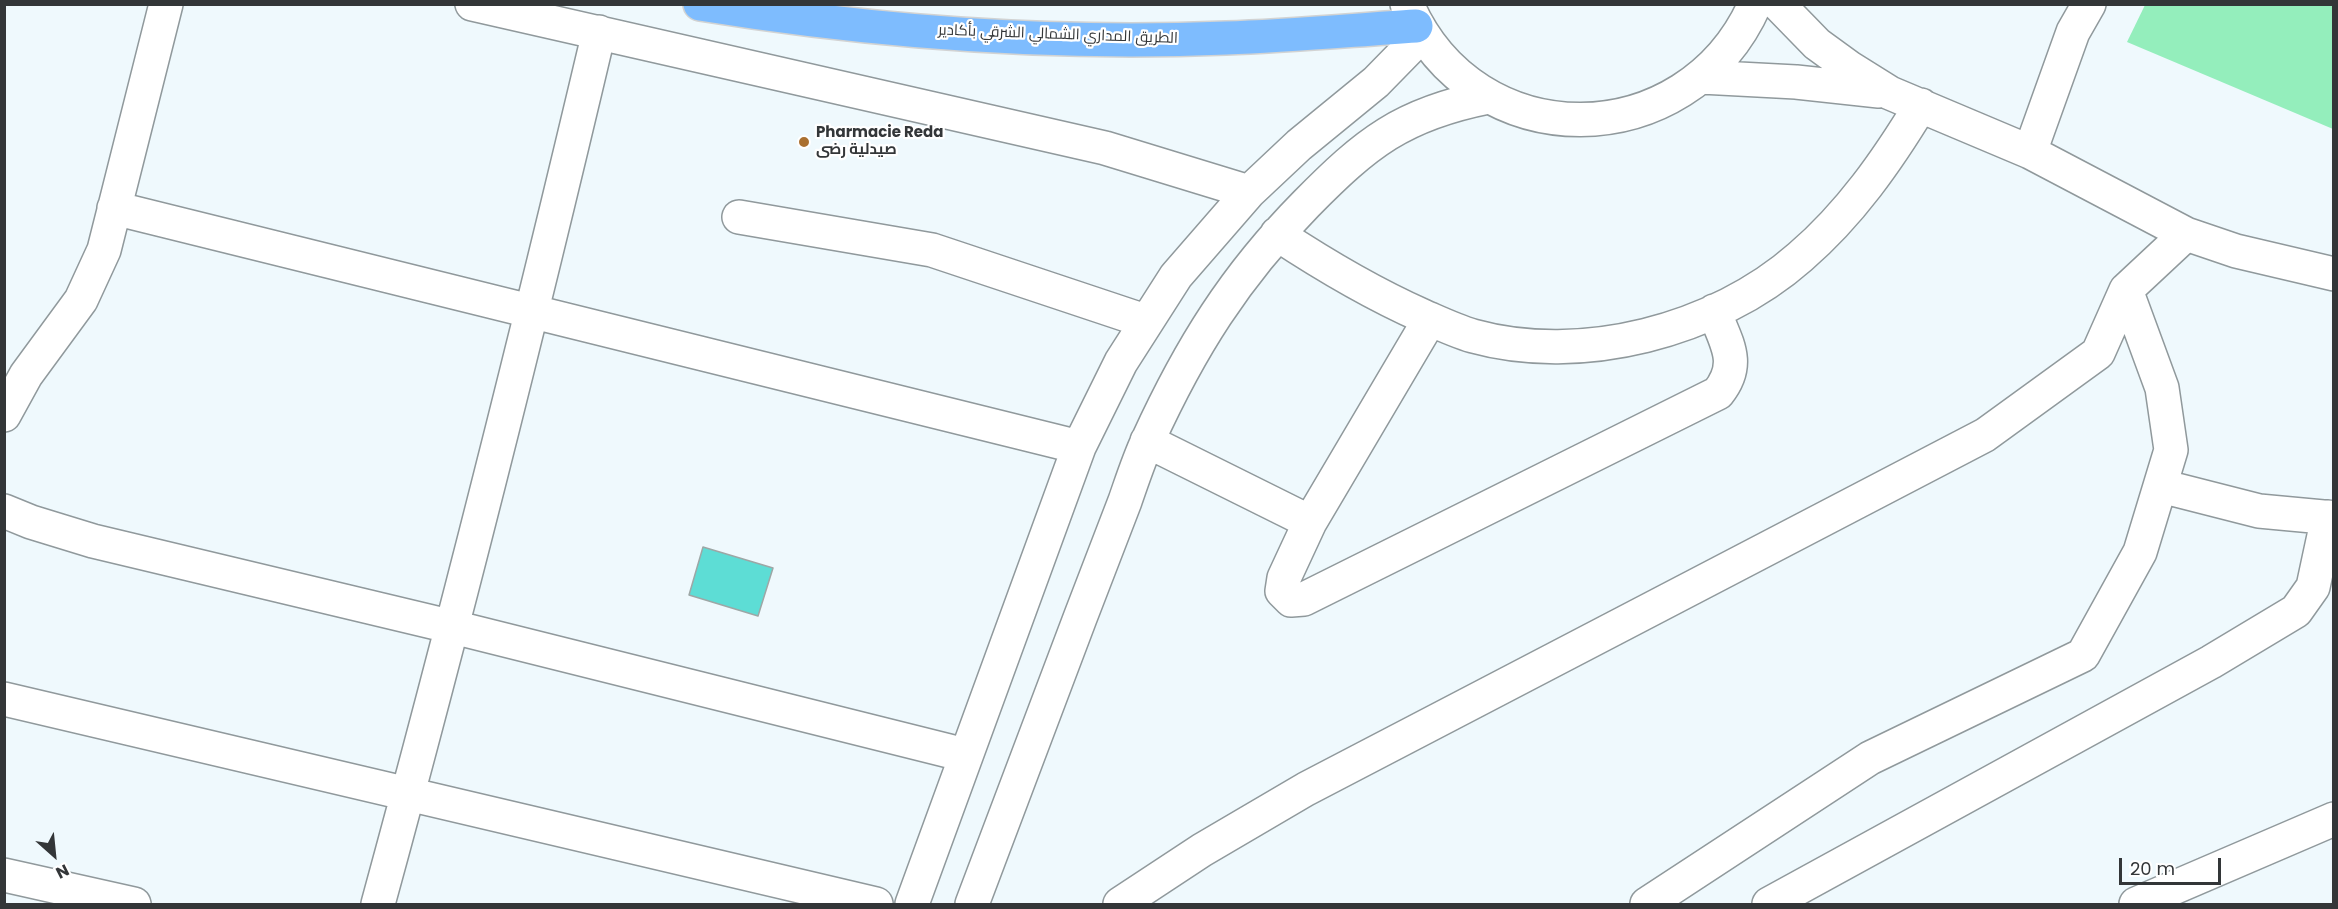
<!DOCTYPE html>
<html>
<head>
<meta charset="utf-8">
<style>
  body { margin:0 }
  #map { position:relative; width:2338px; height:909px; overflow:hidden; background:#eff9fd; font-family:Poppins,sans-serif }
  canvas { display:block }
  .frame { position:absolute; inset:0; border:6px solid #333638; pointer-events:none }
  .north { position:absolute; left:24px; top:825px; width:60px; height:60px; -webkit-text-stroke:4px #fff; paint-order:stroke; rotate:153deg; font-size:16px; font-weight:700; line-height:24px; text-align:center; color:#333638 }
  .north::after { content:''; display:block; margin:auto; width:21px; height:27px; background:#333638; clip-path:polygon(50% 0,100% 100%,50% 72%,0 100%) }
  .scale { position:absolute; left:2119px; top:858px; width:102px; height:27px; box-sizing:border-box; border:3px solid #333638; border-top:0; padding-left:8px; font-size:18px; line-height:21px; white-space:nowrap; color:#333638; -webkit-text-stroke:4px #fff; paint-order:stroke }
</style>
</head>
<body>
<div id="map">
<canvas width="2338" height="909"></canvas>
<div class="frame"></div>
<div class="north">N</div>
<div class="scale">20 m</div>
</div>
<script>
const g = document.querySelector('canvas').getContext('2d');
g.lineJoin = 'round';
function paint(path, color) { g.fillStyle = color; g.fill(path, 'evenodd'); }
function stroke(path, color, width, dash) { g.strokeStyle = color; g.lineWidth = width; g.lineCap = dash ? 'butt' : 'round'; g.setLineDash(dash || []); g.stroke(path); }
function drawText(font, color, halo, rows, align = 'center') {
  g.font = font + ' Poppins,Cairo,sans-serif'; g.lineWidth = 4.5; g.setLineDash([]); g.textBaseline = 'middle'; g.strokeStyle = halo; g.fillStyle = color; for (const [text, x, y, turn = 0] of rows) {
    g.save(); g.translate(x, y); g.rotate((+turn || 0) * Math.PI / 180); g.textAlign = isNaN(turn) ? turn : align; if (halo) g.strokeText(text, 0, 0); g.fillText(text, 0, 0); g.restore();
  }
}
paint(new Path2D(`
  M 2145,5 L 2333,5 L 2333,129 L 2127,42 Z`), '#94eebc');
const building = new Path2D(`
  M 703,547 L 773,568 L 758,616 L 689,595 Z`);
paint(building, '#5dddd5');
stroke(building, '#9da7a6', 1.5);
const minor = new Path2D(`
  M 472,4 L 1105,148 L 1249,192
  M 1407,4 C 1474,159 1687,157 1755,4
  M 1778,4 L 1817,44 L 1850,68 L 1890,93 L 2030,152 L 2186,234 L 2236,251 L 2334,274
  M 1701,77 L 1796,82 L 1879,91
  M 2030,152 L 2073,32 L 2089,4
  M 114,208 L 1079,447
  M 739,217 L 932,250 L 1145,321
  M 1277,234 C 1324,265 1371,293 1423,316 C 1439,323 1456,331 1473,336 C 1581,366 1716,331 1800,257 C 1850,214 1887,161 1921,105
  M 1430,319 L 1310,522 L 1284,578 L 1282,591 L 1291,600 L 1304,599 L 1718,393 C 1742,363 1726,343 1714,311
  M 4,415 L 26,375 L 81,300 L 104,250 L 166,4
  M 1147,441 L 1310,522
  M 2161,486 L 2259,511 L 2334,518
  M 4,511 L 31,522 L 93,541 L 453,627 L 965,755
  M 4,699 L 876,904
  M 4,875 L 134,904
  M 378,904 C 457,615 530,324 599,32
  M 912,904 L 1079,447 L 1121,362 L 1176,276 L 1249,192 L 1299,145 L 1376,82 L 1422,35
  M 972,904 C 1008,809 1044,714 1080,618 C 1095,579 1110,540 1125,501 C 1132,481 1139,459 1148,440 C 1190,348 1235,276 1306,204 C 1366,143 1402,114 1488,97
  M 1120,904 L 1202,850 L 1306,789 L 1985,435 L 2098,353 L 2126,290 L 2186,234
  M 1647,904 L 1870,758 L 2083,655 L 2140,552 L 2171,450 L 2162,388 L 2126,290
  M 1769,904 L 2211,662 L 2296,611 L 2313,587 L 2328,517
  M 2136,904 L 2334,819`);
const highway = new Path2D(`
  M 700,4 C 873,32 1050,45 1226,38 C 1289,36 1353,30 1416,26`);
stroke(minor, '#90999c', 36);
stroke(highway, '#d2d3d3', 36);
stroke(minor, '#fff', 33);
stroke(highway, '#7ebcfe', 33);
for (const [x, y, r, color] of [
  [804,142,6,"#aa7030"]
]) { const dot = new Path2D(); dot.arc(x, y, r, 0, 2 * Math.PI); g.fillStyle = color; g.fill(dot); stroke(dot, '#fff', 2); }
drawText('15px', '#333638', '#fff', [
  ["الطريق المداري الشمالي الشرقي بأكادير",1058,35,2]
]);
drawText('bold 15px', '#333638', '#fff', [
  ["Pharmacie Reda",816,133],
  ["صيدلية رضى",816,150]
], 'left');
</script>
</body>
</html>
